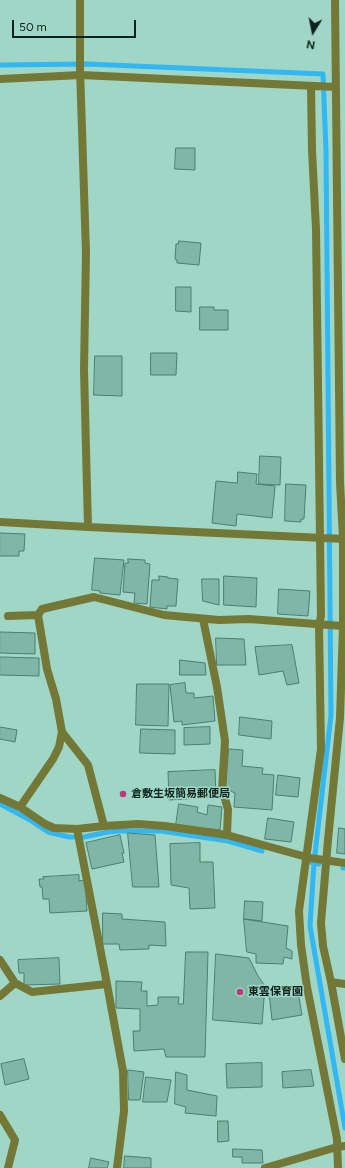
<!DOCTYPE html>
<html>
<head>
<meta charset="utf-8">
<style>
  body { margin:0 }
  #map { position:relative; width:345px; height:1168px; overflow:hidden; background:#a0d6c5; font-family:Figtree,sans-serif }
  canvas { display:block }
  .north { position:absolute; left:293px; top:12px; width:40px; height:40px; -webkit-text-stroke:3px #a0d6c5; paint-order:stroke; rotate:190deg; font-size:11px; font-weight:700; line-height:16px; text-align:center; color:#0c221c }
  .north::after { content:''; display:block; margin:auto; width:14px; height:18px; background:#0c221c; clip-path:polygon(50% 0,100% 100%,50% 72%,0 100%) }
  .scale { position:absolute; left:12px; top:20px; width:124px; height:18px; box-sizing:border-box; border:2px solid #0c221c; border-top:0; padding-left:5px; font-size:12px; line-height:14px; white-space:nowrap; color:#0c221c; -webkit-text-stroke:3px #a0d6c5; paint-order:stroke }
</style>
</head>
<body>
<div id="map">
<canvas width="345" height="1168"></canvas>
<div class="north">N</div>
<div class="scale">50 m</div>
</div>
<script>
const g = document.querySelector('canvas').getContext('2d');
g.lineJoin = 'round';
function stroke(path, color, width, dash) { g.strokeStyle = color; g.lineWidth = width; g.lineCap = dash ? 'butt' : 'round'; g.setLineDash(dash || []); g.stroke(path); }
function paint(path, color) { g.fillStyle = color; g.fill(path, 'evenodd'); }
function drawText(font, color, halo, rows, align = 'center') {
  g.font = font + ' Figtree,"Noto Sans JP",sans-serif'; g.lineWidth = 3; g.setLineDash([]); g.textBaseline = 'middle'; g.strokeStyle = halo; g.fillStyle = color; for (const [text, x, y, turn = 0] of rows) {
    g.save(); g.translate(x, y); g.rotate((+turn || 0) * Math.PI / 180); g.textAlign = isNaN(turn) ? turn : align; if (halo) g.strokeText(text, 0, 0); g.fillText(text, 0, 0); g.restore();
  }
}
stroke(new Path2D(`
  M 0,65 L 87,64 L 323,74 L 326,151 L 331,715 L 314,863 L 310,926 L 345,1128
  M 0,804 L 30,820 L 48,832 L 69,837 L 84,837 L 108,832 L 119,831 L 161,831 L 228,841 L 262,851
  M 310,862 L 319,864
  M 343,868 L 345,868`), '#31b7f3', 5);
const building = new Path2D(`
  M 176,148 L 195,148 L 195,170 L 175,169 Z
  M 179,241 L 201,243 L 199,265 L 177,263 L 177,260 L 175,259 L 176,244 L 178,244 Z
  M 176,287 L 191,287 L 191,312 L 176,311 Z
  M 200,307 L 214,307 L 214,310 L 228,310 L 228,330 L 200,330 Z
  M 151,353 L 177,353 L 176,375 L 151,375 Z
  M 95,356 L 122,356 L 122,396 L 94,395 Z
  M 260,456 L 281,457 L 280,485 L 259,484 Z
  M 238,472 L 257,474 L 256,484 L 275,486 L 272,518 L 237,514 L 236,526 L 212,523 L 216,481 L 237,483 Z
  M 286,484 L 306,485 L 304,519 L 301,519 L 301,522 L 285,521 Z
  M 0,533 L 25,534 L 24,551 L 19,551 L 19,556 L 0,556 Z
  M 95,558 L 124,560 L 120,595 L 100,593 L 100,591 L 92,590 Z
  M 128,559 L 145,560 L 145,563 L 150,564 L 147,604 L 134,603 L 135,593 L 123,592 L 125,563 L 128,563 Z
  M 159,576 L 168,577 L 168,578 L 178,579 L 176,606 L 167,606 L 167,609 L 150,607 L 152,580 L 159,580 Z
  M 224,576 L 257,578 L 256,607 L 224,605 Z
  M 202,579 L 219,579 L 219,605 L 203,601 Z
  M 279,589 L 310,591 L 308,616 L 278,614 Z
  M 0,632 L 35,633 L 35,654 L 0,653 Z
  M 216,638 L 244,639 L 246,665 L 217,665 Z
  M 292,645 L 299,683 L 287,685 L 283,671 L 259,675 L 255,647 Z
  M 0,657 L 39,658 L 39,676 L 0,675 Z
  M 180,660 L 205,663 L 206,675 L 180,675 Z
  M 185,683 L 186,693 L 194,693 L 194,698 L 213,696 L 215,721 L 182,725 L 182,721 L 174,722 L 170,685 Z
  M 137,684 L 169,684 L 168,726 L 136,725 Z
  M 240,717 L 272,721 L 271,739 L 239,735 Z
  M 0,727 L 17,730 L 15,742 L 0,739 Z
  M 210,727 L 210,744 L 184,745 L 184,728 Z
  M 141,729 L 175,730 L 175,754 L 140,753 Z
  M 229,749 L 243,750 L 242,766 L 263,768 L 262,774 L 274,775 L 272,810 L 234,807 L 235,793 L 226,789 Z
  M 215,770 L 216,797 L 169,800 L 168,772 Z
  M 278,775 L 300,778 L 298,797 L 276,795 Z
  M 179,804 L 198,807 L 197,812 L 207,815 L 208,805 L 222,807 L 220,830 L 176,825 Z
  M 268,818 L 294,822 L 291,842 L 265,839 Z
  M 339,828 L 345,829 L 345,854 L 337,853 Z
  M 128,833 L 155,835 L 159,887 L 133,887 Z
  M 120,835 L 124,853 L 122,853 L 124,862 L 92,869 L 86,843 Z
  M 200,843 L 200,862 L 213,862 L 215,908 L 190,909 L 189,888 L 171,885 L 170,844 Z
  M 79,875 L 79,881 L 85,880 L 87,911 L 50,913 L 49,899 L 43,899 L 42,887 L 40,887 L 39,879 L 44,879 L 43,877 Z
  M 245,901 L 263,902 L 262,921 L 244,919 Z
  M 103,913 L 122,914 L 122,919 L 165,922 L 166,946 L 149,945 L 149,949 L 120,950 L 119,944 L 103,944 Z
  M 244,919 L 288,926 L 286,948 L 292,951 L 292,959 L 284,957 L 283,964 L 256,963 L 256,954 L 247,952 Z
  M 186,952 L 208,952 L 205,1057 L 166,1057 L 164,1049 L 134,1051 L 133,1031 L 140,1031 L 140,1009 L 116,1008 L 116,981 L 142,982 L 141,991 L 147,991 L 147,1006 L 158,1005 L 158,997 L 179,997 L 178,1004 L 183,1004 Z
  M 216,954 L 249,958 L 258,976 L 265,986 L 262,1024 L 213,1020 Z
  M 59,958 L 60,984 L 24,985 L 24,973 L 19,973 L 18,960 Z
  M 298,991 L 302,1015 L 272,1020 L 269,993 Z
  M 24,1059 L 29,1079 L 5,1085 L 1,1064 Z
  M 262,1063 L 262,1087 L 227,1088 L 226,1064 Z
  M 128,1070 L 144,1072 L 140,1100 L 129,1100 Z
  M 311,1070 L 314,1086 L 283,1088 L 282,1072 Z
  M 176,1072 L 187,1075 L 187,1090 L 217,1096 L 216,1116 L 185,1113 L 186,1107 L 175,1104 Z
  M 146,1077 L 171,1080 L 167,1102 L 143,1102 Z
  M 218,1121 L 228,1121 L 229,1141 L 218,1142 Z
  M 233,1149 L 262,1150 L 263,1163 L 242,1163 L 242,1157 L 233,1157 Z
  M 125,1156 L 151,1158 L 151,1168 L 124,1168 Z
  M 91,1158 L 109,1162 L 107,1168 L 89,1168 Z`);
paint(building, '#80b6a5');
stroke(building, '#4a7f6f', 1);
stroke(new Path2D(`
  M 62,732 L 88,765 L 104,826`), '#737836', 8);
stroke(new Path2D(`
  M 80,0 L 80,68 L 86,253 L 84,370 L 88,527
  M 335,0 L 340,482 L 343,538 L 343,626 L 340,718 L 328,840 L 321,923 L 323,946 L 331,982 L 345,1059
  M 0,79 L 81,75 L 336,87
  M 311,86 L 312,150 L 316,229 L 321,616 L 319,625 L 321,749 L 299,911 L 301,945 L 307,987 L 337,1139 L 338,1168
  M 0,522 L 88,527 L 345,539
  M 38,615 L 42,609 L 94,597 L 164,615 L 219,620 L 249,619 L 343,626
  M 8,616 L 38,615 L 47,669 L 56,699 L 62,732 L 59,747 L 53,759 L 20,807
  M 203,619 L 217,687 L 225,741 L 222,789 L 228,809 L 227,835
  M 0,798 L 20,807 L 45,824 L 54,828 L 77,829 L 104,826 L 138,824 L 165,826 L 227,835 L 310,858 L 345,863
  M 77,829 L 107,984 L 123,1071 L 124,1111 L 117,1168
  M 0,960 L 15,983 L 32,992 L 107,984
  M 331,982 L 345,984
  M 0,996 L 15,983
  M 0,1115 L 15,1140 L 8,1168
  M 265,1168 L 337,1147 L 345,1146`), '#737836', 8);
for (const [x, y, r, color] of [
  [123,794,4,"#bc377b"],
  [240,992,4,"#bc377b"]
]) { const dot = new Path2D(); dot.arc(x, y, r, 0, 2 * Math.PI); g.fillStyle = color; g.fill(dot); stroke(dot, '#a0d6c5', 1.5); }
drawText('bold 11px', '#0c221c', '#a0d6c5', [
  ["倉敷生坂簡易郵便局",131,794],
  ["東雲保育園",248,992]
], 'left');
</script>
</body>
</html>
